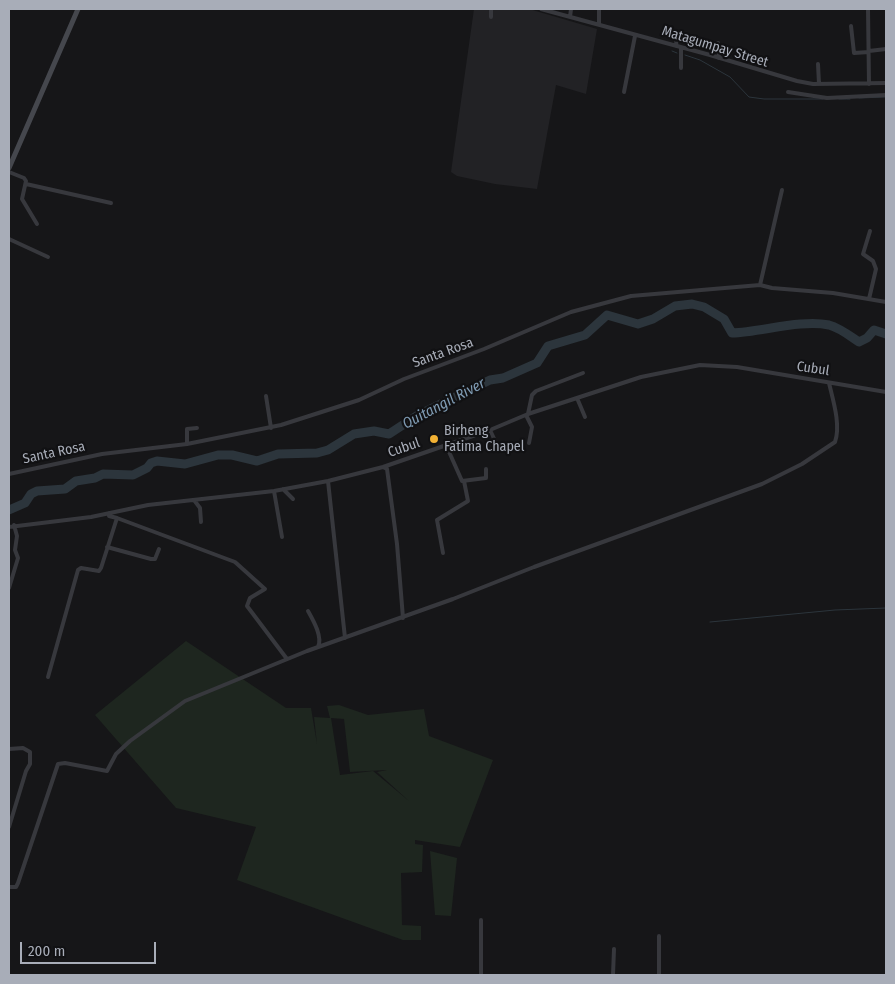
<!DOCTYPE html>
<html>
<head>
<meta charset="utf-8">
<style>
  body { margin:0 }
  #map { position:relative; width:895px; height:984px; overflow:hidden; background:#161618; font-family:"Fira Sans Condensed",sans-serif }
  canvas { display:block }
  .frame { position:absolute; inset:0; border:10px solid #a8adb8; pointer-events:none }
  .scale { position:absolute; left:20px; top:942px; width:136px; height:22px; box-sizing:border-box; border:2px solid #a8adb8; border-top:0; padding-left:6px; font-size:15px; line-height:18px; white-space:nowrap; color:#a8adb8; -webkit-text-stroke:4px #111113; paint-order:stroke }
</style>
</head>
<body>
<div id="map">
<canvas width="895" height="984"></canvas>
<div class="frame"></div>
<div class="scale">200 m</div>
</div>
<script>
const g = document.querySelector('canvas').getContext('2d');
g.lineJoin = 'round';
function paint(path, color) { g.fillStyle = color; g.fill(path, 'evenodd'); }
function stroke(path, color, width, dash) { g.strokeStyle = color; g.lineWidth = width; g.lineCap = dash ? 'butt' : 'round'; g.setLineDash(dash || []); g.stroke(path); }
function drawText(font, color, halo, rows, align = 'center') {
  g.font = font + ' "Fira Sans Condensed",sans-serif'; g.lineWidth = 4.5; g.setLineDash([]); g.textBaseline = 'middle'; g.strokeStyle = halo; g.fillStyle = color; for (const [text, x, y, turn = 0] of rows) {
    g.save(); g.translate(x, y); g.rotate((+turn || 0) * Math.PI / 180); g.textAlign = isNaN(turn) ? turn : align; if (halo) g.strokeText(text, 0, 0); g.fillText(text, 0, 0); g.restore();
  }
}
paint(new Path2D(`
  M 474,9 L 529,9 L 597,29 L 586,94 L 556,85 L 537,189 L 495,184 L 457,176 L 451,172 Z`), '#222225');
paint(new Path2D(`
  M 186,641 L 286,708 L 311,708 L 317,744 L 314,717 L 330,718 L 327,706 L 339,705 L 368,715 L 424,709 L 429,736 L 493,760 L 460,847 L 415,840 L 415,844 L 423,845 L 422,872 L 401,873 L 402,925 L 421,926 L 421,940 L 403,940 L 237,880 L 256,827 L 176,808 L 95,715 ZM 331,718 L 344,719 L 350,772 L 387,770 L 377,772 L 409,801 L 373,771 L 340,775 Z
  M 430,851 L 457,858 L 451,916 L 435,915 Z`), '#1e261f');
stroke(new Path2D(`
  M 672,51 L 677,53
  M 685,55 L 700,60 L 730,77 L 749,97 L 764,99 L 823,99
  M 859,98 L 886,97
  M 839,99 L 850,99
  M 710,622 L 835,610 L 886,608`), '#2c353c', 1);
stroke(new Path2D(`
  M 9,510 L 25,503 L 31,494 L 37,491 L 65,489 L 76,481 L 95,478 L 103,474 L 133,475 L 147,468 L 151,463 L 157,461 L 185,464 L 218,455 L 232,455 L 257,461 L 278,454 L 317,453 L 328,450 L 354,434 L 374,431 L 389,434 L 418,415 L 490,380 L 503,378 L 537,363 L 548,346 L 585,335 L 607,315 L 638,324 L 653,319 L 675,306 L 692,304 L 704,307 L 724,319 L 732,333 C 761,332 802,319 829,325 C 840,328 850,336 859,342 L 867,338 L 874,330 L 886,334`), '#2c353c', 9);
stroke(new Path2D(`
  M 541,9 L 710,55 L 797,81 L 813,84 L 886,83
  M 868,9 L 869,84
  M 491,17 L 491,9
  M 570,17 L 571,9
  M 599,24 L 599,9
  M 851,26 L 854,53 L 869,52
  M 718,43 L 719,58
  M 676,46 L 677,35
  M 869,51 L 886,49
  M 818,64 L 819,84
  M 681,68 L 681,48
  M 624,92 L 635,36
  M 788,92 L 827,98 L 886,95
  M 9,172 L 24,178 L 26,181 L 22,199 L 37,224
  M 26,184 L 111,203
  M 9,239 L 48,257
  M 760,285 L 782,190
  M 869,299 L 876,269 L 873,261 L 863,254 L 870,231
  M 266,396 L 271,428
  M 577,398 L 585,417
  M 528,414 L 532,395 L 536,391 L 583,373
  M 526,415 L 532,427 L 529,443
  M 490,430 L 497,445 L 502,447
  M 187,444 L 187,429 L 197,428
  M 446,445 L 462,481 L 486,478 L 486,469
  M 383,467 L 387,469 L 397,544 L 403,618
  M 9,474 L 102,454 L 187,444 L 281,425 L 359,400 L 404,379 L 484,349 L 571,312 L 631,296 L 760,285 L 772,288 L 833,293 L 886,302
  M 328,481 L 345,638
  M 283,489 L 293,499
  M 274,491 L 282,537
  M 194,500 L 200,508 L 201,522
  M 117,518 L 235,562 L 265,589 L 250,598 L 247,606 L 287,659
  M 9,527 L 91,517 L 148,505 L 274,491 L 328,481 L 383,467 L 490,430 L 528,414 L 641,377 L 700,365 L 737,367 L 886,392
  M 107,547 L 151,559 L 155,559 L 159,549
  M 443,553 L 437,520 L 468,501 L 464,481
  M 9,588 L 18,558 L 15,550 L 17,536 L 14,525
  M 308,611 C 313,620 323,637 318,647
  M 48,677 L 78,570 L 81,568 L 99,571 L 101,568 L 117,518 L 109,516 L 109,513
  M 9,749 L 23,748 L 30,752 L 30,764 L 26,771 L 9,827
  M 9,887 L 16,887 L 18,883 L 58,764 L 65,763 L 107,771 L 116,754 L 130,741 L 185,701 L 307,651 L 453,599 L 534,567 L 762,484 L 802,464 L 835,442 C 841,425 833,400 829,383
  M 481,975 L 481,920
  M 613,975 L 614,949
  M 659,975 L 659,936`), '#37383d', 4);
stroke(new Path2D(`
  M 9,168 L 78,9`), '#45474d', 5);
for (const [x, y, r, color] of [
  [434,439,5,"#f2b134"]
]) { const dot = new Path2D(); dot.arc(x, y, r, 0, 2 * Math.PI); g.fillStyle = color; g.fill(dot); stroke(dot, '#111113', 2); }
drawText('14px', '#a8adb8', '#111113', [
  ["Matagumpay Street",715,47,17],
  ["Santa Rosa",443,353,-20],
  ["Cubul",813,369,8],
  ["Cubul",404,448,-19],
  ["Santa Rosa",54,453,-12]
]);
drawText('14px', '#a8adb8', '#111113', [
  ["Birheng",444,431],
  ["Fatima Chapel",444,447]
], 'left');
drawText('italic 15px', '#7f9bb3', '#111113', [
  ["Quitangil River",444,404,-28]
]);
</script>
</body>
</html>
